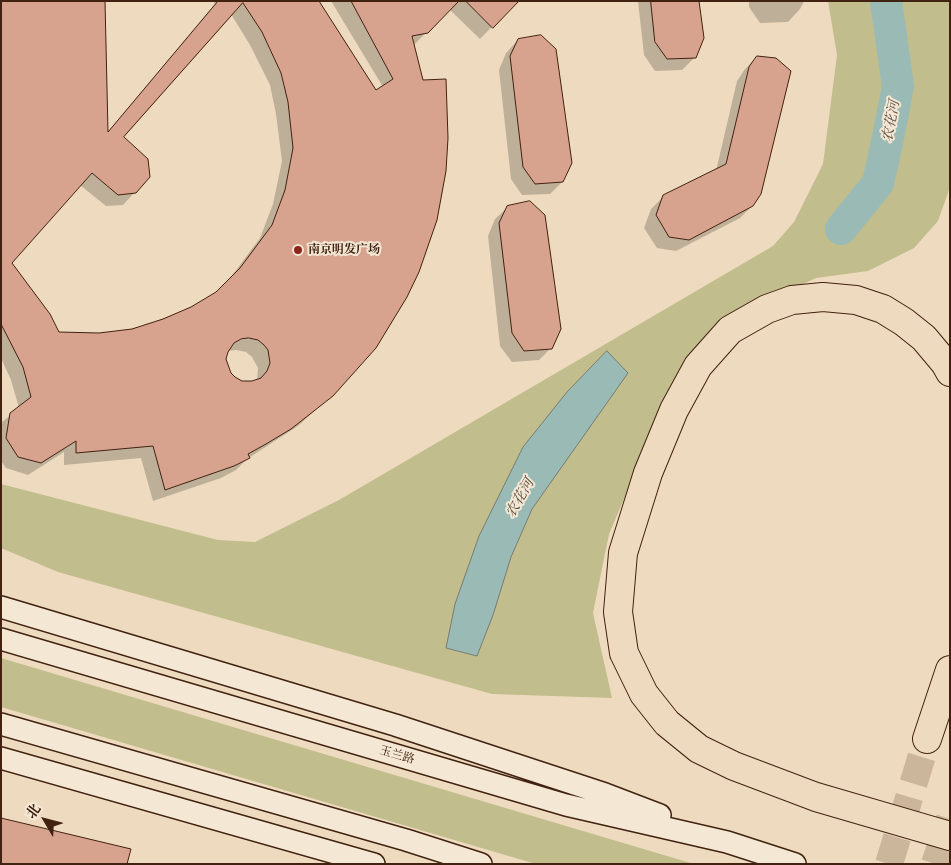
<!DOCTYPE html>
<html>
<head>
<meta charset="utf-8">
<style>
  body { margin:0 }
  #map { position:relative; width:951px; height:865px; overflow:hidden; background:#eedbbf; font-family:"Libre Caslon Text","Noto Serif SC",serif }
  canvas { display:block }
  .frame { position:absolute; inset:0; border:2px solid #41210f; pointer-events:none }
  .north { position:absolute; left:20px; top:795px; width:50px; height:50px; -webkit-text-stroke:4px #f4e8d5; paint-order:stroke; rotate:307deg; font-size:14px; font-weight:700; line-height:20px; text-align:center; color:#41210f }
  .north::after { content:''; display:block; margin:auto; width:18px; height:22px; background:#41210f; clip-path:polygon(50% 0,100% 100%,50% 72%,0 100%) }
</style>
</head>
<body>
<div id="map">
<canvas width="951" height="865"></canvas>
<div class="frame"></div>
<div class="north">北</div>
</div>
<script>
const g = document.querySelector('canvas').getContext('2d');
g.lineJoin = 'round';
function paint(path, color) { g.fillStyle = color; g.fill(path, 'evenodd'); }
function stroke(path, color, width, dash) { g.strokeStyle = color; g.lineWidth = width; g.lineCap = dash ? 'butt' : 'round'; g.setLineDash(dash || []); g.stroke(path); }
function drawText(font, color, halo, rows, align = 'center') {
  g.font = font + ' "Libre Caslon Text","Noto Serif SC",serif'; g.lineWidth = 4; g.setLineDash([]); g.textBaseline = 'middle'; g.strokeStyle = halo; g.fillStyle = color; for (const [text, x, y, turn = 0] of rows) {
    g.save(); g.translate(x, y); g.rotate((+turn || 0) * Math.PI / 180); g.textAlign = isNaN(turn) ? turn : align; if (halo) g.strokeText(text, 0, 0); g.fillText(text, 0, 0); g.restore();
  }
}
paint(new Path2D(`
  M 828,1 L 950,1 L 950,187 L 938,221 L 914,248 L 868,271 L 816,278 L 745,311 L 680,369 L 609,534 L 593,613 L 612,698 L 492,694 L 58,572 L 1,548 L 1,484 L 218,540 L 255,542 L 339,500 L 773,246 L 794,222 L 823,164 L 837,55 Z
  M 1,658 L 694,864 L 536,864 L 1,707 Z`), '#c1bd8c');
const water = new Path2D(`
  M 607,351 L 628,373 L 532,509 L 511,557 L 493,615 L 477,656 L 446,648 L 455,604 L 479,536 L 523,447 L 567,392 Z`);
paint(water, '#9abab6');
stroke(water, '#767d73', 1);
paint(new Path2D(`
  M 1,1 L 107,133 L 215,4 L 213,1 L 318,1 L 375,91 L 383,87 L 331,1 L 517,1 L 480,39 L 449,9 L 414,45 L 336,391 L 298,426 L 247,459 L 236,470 L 221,478 L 153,501 L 141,458 L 64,465 L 64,452 L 28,475 L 6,468 L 1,461 L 1,423 L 19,408 L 11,380 L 1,358 ZM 231,14 L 250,45 L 270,85 L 276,114 L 282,161 L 273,204 L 260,238 L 228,281 L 217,293 L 192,308 L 132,330 L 99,334 L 59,333 L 11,263 L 80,185 L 106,206 L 123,205 L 135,192 L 122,137 ZM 236,350 L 246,352 L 252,357 L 258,368 L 257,381 L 242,382 L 234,378 L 227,370 L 225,359 L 228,351 Z
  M 638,1 L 698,1 L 695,57 L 682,70 L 655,71 L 644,55 Z
  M 749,1 L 804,1 L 800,9 L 788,22 L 760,23 L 749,7 Z
  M 518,40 L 562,182 L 550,194 L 522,195 L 511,179 L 499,70 L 506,53 Z
  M 757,57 L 752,206 L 740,218 L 676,251 L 657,248 L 644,228 L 651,209 L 664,196 L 716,171 L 737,81 L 745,69 Z
  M 508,207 L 551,348 L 539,360 L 512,362 L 500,346 L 488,236 L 495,219 Z`), '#0003');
stroke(new Path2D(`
  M 841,229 L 878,183 L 888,138 L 898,86 L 886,1`), '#9abab6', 32);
const building = new Path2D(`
  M 1,1 L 105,1 L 108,132 L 218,1 L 319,1 L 376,90 L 393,79 L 351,1 L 459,1 L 428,33 L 412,36 L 423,80 L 446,79 L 448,138 L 446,171 L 437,220 L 419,272 L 407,297 L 376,348 L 333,396 L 291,429 L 266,444 L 248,454 L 250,458 L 234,466 L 165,490 L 153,446 L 76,453 L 76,441 L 41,463 L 18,457 L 6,438 L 10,413 L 31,397 L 23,367 L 1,324 ZM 243,3 L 262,32 L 281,73 L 288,102 L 293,148 L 285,190 L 272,225 L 240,268 L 216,292 L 191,307 L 163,319 L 132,329 L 99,333 L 59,332 L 50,314 L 12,263 L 92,173 L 118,195 L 136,193 L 150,177 L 148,159 L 124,137 ZM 249,338 L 258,340 L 264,345 L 268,350 L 270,363 L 267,371 L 261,378 L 252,381 L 242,381 L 235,377 L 231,373 L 226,359 L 228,352 L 234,343 L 241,339 Z
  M 466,1 L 519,1 L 493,28 Z
  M 651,1 L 699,1 L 704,38 L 696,58 L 667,59 L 655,42 Z
  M 541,35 L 556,49 L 572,163 L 563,182 L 535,184 L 523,167 L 510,56 L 518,39 Z
  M 757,56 L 776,58 L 791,71 L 761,194 L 753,206 L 689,240 L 669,237 L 656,215 L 663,195 L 726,164 L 749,67 Z
  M 530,201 L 545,215 L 561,329 L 552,349 L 524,351 L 512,333 L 499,223 L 507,206 Z
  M 1,818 L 131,849 L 127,864 L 1,864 Z`);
paint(building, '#d7a38e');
stroke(building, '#41210f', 1);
stroke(new Path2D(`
  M 889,864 L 927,739
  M 935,864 L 950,819`), '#cbb69c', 28, [28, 14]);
const secondary = new Path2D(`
  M 1,607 L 395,725 L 605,794 L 660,815
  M 1,639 L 566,805 L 727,842 L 795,864
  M 1,724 L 406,840 L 481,864
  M 1,758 L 374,864`);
const motorway = new Path2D(`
  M 950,372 L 945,363 L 924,338 L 904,322 L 883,309 L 856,300 L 823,297 L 792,300 L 767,309 L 730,330 L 698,366 L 674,410 L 648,473 L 623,553 L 618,612 L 624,653 L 644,694 L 667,723 L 699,749 L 734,766 L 816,797 L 950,836
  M 927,739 L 950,670`);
stroke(secondary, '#41210f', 24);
stroke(motorway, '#41210f', 30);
stroke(secondary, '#f4e8d5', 21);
stroke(motorway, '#eedbbf', 28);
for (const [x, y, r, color] of [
  [298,250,5,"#8f2418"]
]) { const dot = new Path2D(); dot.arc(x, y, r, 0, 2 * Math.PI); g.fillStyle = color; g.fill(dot); stroke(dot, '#f4e8d5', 2); }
drawText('bold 12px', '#41210f', '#f4e8d5', [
  ["南京明发广场",308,250]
], 'left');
drawText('12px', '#41210f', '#f4e8d5', [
  ["玉兰路",397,755,16]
]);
drawText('italic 14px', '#5c4f41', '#f4e8d5', [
  ["农花河",891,121,-79],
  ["农花河",520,498,-60]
]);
</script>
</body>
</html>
